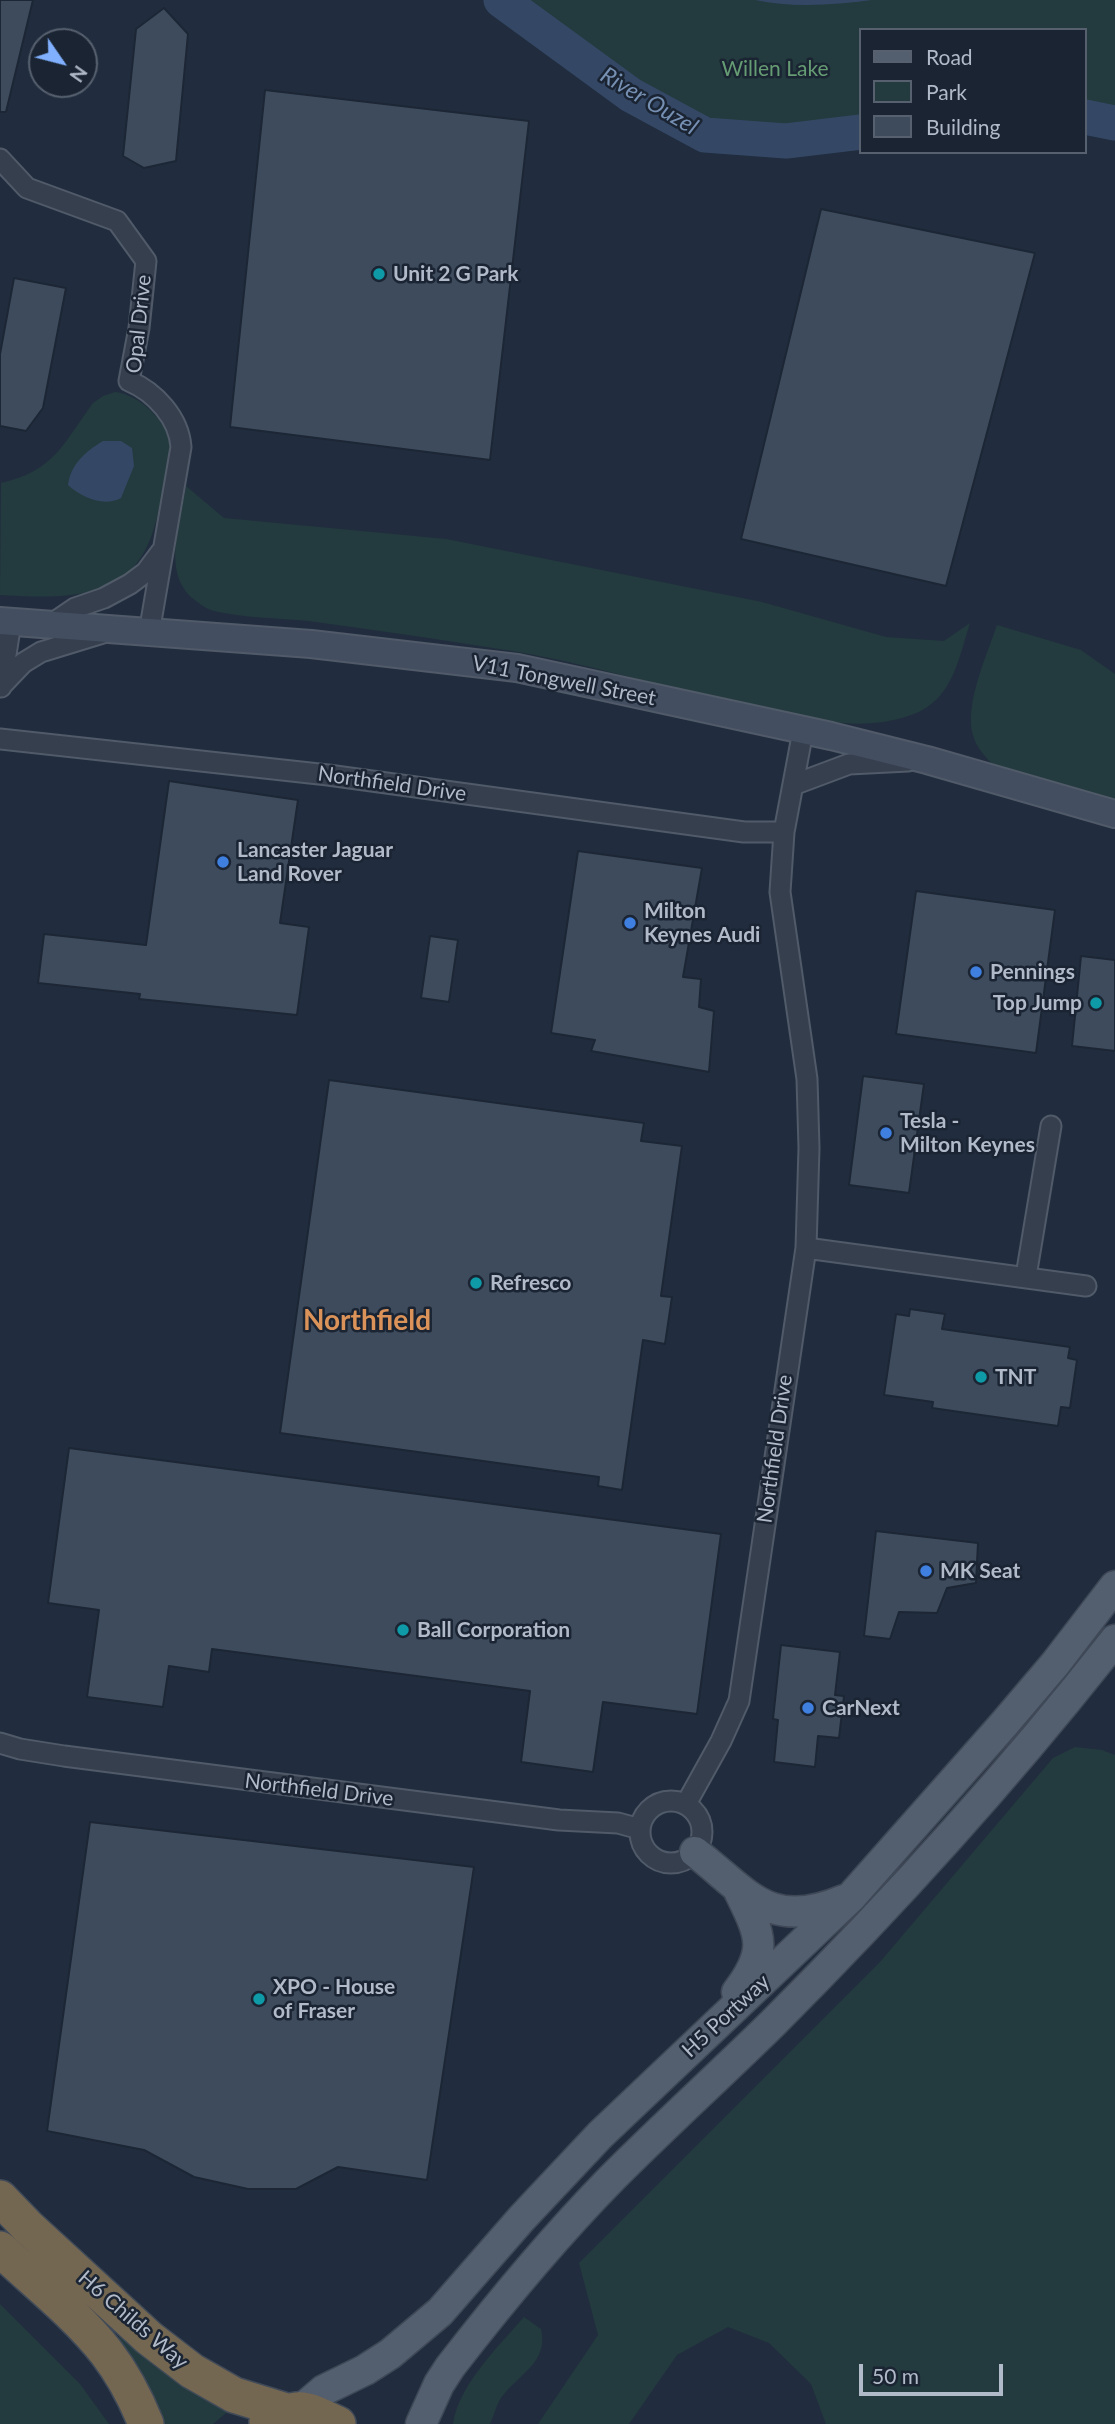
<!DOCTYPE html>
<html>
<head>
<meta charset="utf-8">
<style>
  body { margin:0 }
  #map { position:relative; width:1115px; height:2424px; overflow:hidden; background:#212d3e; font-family:Lato,sans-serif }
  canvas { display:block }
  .legend { position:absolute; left:859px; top:28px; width:228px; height:126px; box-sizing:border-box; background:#1a2432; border:2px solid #56606e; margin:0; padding:9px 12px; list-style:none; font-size:21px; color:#b1bac9 }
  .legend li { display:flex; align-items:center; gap:14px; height:35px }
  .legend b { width:35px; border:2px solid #56606e }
  .north { position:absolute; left:28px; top:28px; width:70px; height:70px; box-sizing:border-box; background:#1a2432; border:2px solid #56606e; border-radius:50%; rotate:125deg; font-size:19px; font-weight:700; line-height:28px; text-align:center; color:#b1bac9 }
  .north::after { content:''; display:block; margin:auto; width:24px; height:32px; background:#80b0ff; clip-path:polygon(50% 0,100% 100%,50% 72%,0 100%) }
  .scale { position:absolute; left:859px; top:2364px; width:144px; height:32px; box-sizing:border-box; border:4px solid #b1bac9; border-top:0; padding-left:9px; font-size:21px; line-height:24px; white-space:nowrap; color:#b1bac9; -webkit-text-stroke:5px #1a2432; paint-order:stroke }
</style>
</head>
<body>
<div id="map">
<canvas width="1115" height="2424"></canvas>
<ul class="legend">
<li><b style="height:9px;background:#535e6e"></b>Road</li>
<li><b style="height:19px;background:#233b3e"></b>Park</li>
<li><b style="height:19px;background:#3d4b5d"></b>Building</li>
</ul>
<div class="north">N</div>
<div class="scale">50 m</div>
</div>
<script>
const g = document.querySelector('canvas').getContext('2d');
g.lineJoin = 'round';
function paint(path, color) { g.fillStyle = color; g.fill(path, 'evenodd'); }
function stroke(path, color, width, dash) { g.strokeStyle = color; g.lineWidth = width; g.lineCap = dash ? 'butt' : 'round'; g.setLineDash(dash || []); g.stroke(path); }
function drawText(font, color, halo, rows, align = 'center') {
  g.font = font + ' Lato,sans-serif'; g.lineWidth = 5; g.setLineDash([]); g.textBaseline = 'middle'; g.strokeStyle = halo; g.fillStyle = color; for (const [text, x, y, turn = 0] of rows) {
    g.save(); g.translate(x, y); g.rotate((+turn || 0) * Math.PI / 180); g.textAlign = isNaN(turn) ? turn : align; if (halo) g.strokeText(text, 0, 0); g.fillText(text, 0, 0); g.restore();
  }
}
paint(new Path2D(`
  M 501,0 L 1115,0 L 1115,123 L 1085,117 L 1085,30 L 861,30 L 861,132 L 786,141 L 705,135 L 631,95 Z
  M 115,392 C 141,395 169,423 171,449 C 172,461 167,474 164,486 C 156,522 151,561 115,582 C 83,600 36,597 0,595 L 1,483 C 54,471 63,444 93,403 L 103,396 Z
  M 186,486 L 224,518 L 446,539 L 762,602 L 886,637 L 944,641 L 970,623 C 957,664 952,704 905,717 C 859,731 815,720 769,711 C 683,694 599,665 512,651 C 444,640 376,630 308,621 C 278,618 243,618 214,611 C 206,609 197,602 191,597 C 162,569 181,520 186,486 Z
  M 997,625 L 1081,650 L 1115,674 L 1115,799 L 1093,796 L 994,766 C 986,757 976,748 973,735 C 964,705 987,655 997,625 Z
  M 1075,1747 L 1102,1750 L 1115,1755 L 1115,2424 L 826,2424 L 811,2384 L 769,2343 L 728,2327 L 677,2355 L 629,2424 L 538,2424 L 598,2335 L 579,2263 L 880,1962 L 1053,1758 Z
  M 0,2304 L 80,2384 L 109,2424 L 0,2424 Z
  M 524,2317 L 541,2329 C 549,2363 518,2374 501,2398 C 496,2405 494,2416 490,2424 L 453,2424 C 459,2384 499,2346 524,2317 Z
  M 122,2334 L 232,2408 L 213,2424 L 159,2424 L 113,2344 Z`), '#233b3e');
paint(new Path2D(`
  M 755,0 L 872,0 C 834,5 792,8 755,0 Z
  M 103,441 L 121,441 L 132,448 L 134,466 L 121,498 C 104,507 82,498 68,485 C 71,464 85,452 103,441 Z`), '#344866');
stroke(new Path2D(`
  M 501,0 L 631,95 L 705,135 L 786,141 L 861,132
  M 1085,117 L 1115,123`), '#344866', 35);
const building = new Path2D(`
  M 0,0 L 33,0 L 6,112 L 0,112 Z
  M 164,8 L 188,34 L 176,161 L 144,168 L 123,156 L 136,29 Z
  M 265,90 L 529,121 L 490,460 L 230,427 Z
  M 821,209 L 1035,253 L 946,586 L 741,539 Z
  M 14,278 L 66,288 L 43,408 L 26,431 L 0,426 L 0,354 Z
  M 169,781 L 298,800 L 280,923 L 309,927 L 297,1015 L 139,999 L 140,994 L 38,983 L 44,934 L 146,945 Z
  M 578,851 L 702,868 L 683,977 L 701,979 L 699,1007 L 714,1011 L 709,1072 L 591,1051 L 595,1040 L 551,1033 Z
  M 916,891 L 1055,910 L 1036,1053 L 896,1034 Z
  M 430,936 L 458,940 L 449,1002 L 421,998 Z
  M 1081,956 L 1115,960 L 1115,1051 L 1072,1046 Z
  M 863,1076 L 924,1084 L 909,1193 L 849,1185 Z
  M 329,1080 L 644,1123 L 641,1141 L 682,1146 L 661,1296 L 672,1297 L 665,1344 L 643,1340 L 622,1490 L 598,1486 L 599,1477 L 280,1433 Z
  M 910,1309 L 945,1314 L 942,1329 L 1070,1347 L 1068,1358 L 1077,1360 L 1070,1408 L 1061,1407 L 1058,1426 L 932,1408 L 933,1402 L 884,1395 L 896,1314 L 909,1316 Z
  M 69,1448 L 721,1534 L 697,1714 L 603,1702 L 593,1772 L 521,1762 L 530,1691 L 212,1649 L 209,1672 L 169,1666 L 163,1707 L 87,1697 L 99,1610 L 48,1603 Z
  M 876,1531 L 978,1543 L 976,1583 L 947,1588 L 937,1613 L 899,1612 L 890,1639 L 864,1636 Z
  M 781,1645 L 840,1652 L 835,1695 L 844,1696 L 839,1738 L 818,1736 L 815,1767 L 774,1762 L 778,1720 L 773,1719 Z
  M 90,1822 L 474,1867 L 427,2180 L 338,2167 L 296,2189 L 248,2189 L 194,2177 L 144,2150 L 47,2131 Z`);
paint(building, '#3d4b5d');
stroke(building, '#1c2634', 2);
const street = new Path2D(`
  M 0,159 L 27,188 L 117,221 L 146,261 L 139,328 L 129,381 C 155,392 179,418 181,447 L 149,633
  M 50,625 L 75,608 L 104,598 L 130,584 L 146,572 L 161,552
  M 1,686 L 23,663 L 41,652 L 103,633
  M 1,687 L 11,622
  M 0,739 L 328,775 L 744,832 L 784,832
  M 793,785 L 849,764 L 908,761
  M 806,1248 L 1086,1286
  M 1026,1276 L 1051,1126
  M 0,1743 L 20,1749 L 64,1756 L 559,1820 L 618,1823 L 640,1829
  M640 1832a31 31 0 1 1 62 0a31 31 0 1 1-62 0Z
  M 686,1804 L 721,1741 L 739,1701 L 806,1248 L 809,1148 L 807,1079 L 780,892 L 784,832 L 803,731`);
const secondary = new Path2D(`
  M 0,621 L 311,644 L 517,668 L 831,736 L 927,760 L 1115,814`);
const primary = new Path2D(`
  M 695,1852 C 748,1893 769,1932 844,1900
  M 737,1992 C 769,1950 761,1936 739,1891
  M 303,2408 L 324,2390 L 365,2370 L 390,2354 L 440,2312 L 522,2218 L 600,2135 L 851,1897 L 1004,1724 L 1055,1664 L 1115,1586
  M 421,2424 L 439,2384 L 450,2367 C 501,2301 554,2237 612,2178 C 665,2125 720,2075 773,2023 C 894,1902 1009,1775 1115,1640`);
const highway = new Path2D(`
  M 0,2198 L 28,2227 L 149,2338 L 192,2371 L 234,2395 L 286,2411
  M 0,2249 C 35,2282 76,2314 106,2352 C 123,2374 136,2399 146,2424
  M 267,2422 C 301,2402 305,2409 338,2424`);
stroke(street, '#505a68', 23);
stroke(secondary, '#505a68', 30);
stroke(primary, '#3e4856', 33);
stroke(highway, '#404a58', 38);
stroke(street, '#353f4d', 19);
stroke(secondary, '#434e61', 26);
stroke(primary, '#535e6e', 30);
stroke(highway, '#746752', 35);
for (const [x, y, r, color] of [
  [379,274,7,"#0f9aa8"],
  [223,862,7,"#3f7fe0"],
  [630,923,7,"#3f7fe0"],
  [976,972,7,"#3f7fe0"],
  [1096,1003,7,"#0f9aa8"],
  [886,1133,7,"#3f7fe0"],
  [476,1283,7,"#0f9aa8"],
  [981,1377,7,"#0f9aa8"],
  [926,1571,7,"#3f7fe0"],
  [403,1630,7,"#0f9aa8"],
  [808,1708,7,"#3f7fe0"],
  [259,1999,7,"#0f9aa8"]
]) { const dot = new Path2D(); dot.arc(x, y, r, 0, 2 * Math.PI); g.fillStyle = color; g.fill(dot); stroke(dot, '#1a2432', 2.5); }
drawText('21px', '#669c73', '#1a2432', [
  ["Willen Lake",775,69]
]);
drawText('bold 21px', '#b1bac9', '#1a2432', [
  ["Unit 2 G Park",393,274],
  ["Lancaster Jaguar",237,850],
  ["Land Rover",237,874],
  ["Milton",644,911],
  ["Keynes Audi",644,935],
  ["Pennings",990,972],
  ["Top Jump",1082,1003,"right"],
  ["Tesla -",900,1121],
  ["Milton Keynes",900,1145],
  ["Refresco",490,1283],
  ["TNT",995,1377],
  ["MK Seat",940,1571],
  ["Ball Corporation",417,1630],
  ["CarNext",822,1708],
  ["XPO - House",273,1987],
  ["of Fraser",273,2011]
], 'left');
drawText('21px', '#b1bac9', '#1a2432', [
  ["Opal Drive",139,324,-84],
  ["V11 Tongwell Street",564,681,11],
  ["Northfield Drive",392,784,8],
  ["Northfield Drive",775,1449,-82],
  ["Northfield Drive",319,1790,7],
  ["H5 Portway",726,2016,-43],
  ["H6 Childs Way",133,2320,41]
]);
drawText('italic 23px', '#7690b3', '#1a2432', [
  ["River Ouzel",649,101,31]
]);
drawText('bold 28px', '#dc9359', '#1a2432', [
  ["Northfield",367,1321]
]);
</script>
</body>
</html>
